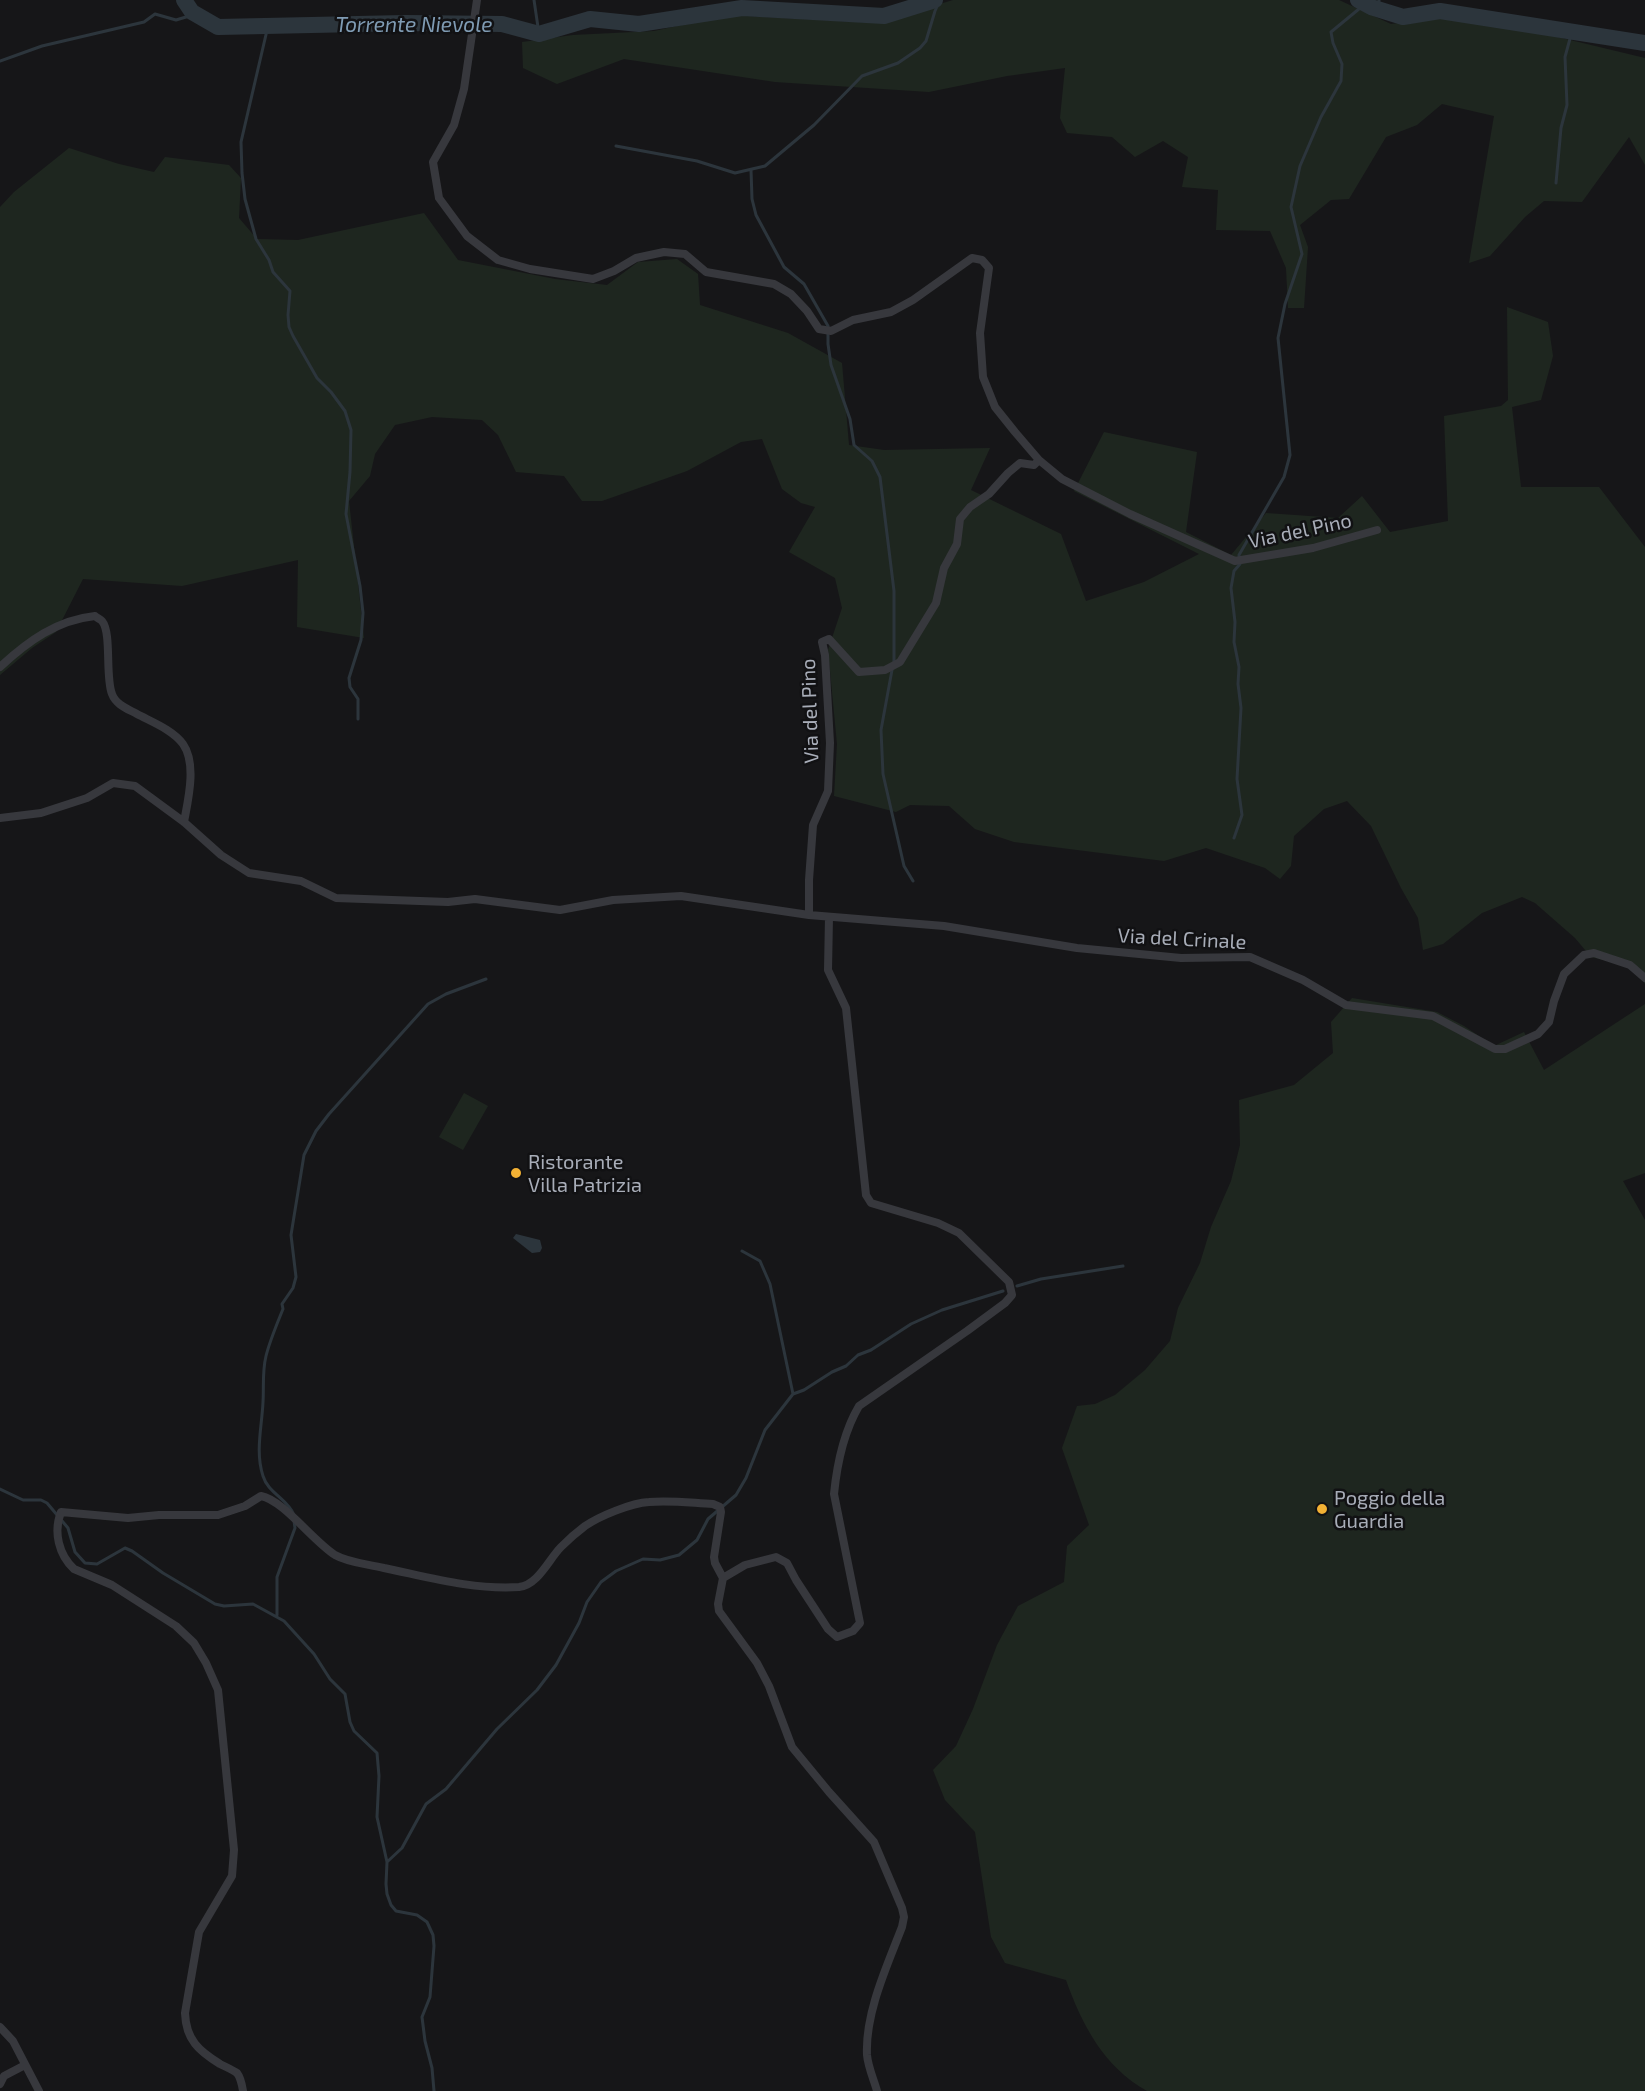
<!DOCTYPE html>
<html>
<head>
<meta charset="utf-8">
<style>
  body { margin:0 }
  canvas { display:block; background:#161618 }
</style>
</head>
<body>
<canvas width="1645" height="2091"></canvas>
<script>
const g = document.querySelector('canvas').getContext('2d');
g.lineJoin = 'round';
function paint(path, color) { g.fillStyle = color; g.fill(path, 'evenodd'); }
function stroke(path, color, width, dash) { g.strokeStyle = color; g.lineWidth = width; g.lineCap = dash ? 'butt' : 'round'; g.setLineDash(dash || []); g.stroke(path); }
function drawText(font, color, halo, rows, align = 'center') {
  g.font = font + ' "Exo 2",sans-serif'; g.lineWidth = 5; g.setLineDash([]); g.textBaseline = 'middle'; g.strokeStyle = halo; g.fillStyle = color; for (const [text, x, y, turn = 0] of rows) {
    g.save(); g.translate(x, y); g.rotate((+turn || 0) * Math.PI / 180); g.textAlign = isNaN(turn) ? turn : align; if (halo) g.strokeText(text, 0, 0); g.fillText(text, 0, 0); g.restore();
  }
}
paint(new Path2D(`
  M 953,0 L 1339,0 L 1391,24 L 1444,17 L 1541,33 L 1645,58 L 1645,165 L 1629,137 L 1582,202 L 1544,201 L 1525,217 L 1490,256 L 1469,263 L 1494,116 L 1442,104 L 1417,125 L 1386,137 L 1349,199 L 1331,200 L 1300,225 L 1308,247 L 1304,308 L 1288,308 L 1286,268 L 1270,231 L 1216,230 L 1218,190 L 1182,187 L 1188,157 L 1163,141 L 1135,157 L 1112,137 L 1067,133 L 1060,118 L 1065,68 L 1007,76 L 929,92 L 775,82 L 624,59 L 557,84 L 523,68 L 522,42 L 573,35 L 654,31 L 727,15 L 876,23 Z
  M 69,148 L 119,164 L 154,172 L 165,157 L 229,165 L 241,178 L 239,218 L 257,239 L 298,240 L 424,213 L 458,260 L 555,279 L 607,285 L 638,262 L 677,259 L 698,274 L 700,305 L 788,333 L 842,363 L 849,445 L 884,450 L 990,448 L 971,490 L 1061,534 L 1086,601 L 1144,582 L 1199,554 L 1074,491 L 1104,432 L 1197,452 L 1186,532 L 1231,555 L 1266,513 L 1338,518 L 1362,496 L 1390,532 L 1448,521 L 1444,416 L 1501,406 L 1508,400 L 1507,307 L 1548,322 L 1553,356 L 1541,400 L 1512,407 L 1521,487 L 1599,487 L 1645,547 L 1645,984 L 1640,976 L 1631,967 L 1591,957 L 1575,938 L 1535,903 L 1522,897 L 1482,913 L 1443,944 L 1423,950 L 1418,918 L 1401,888 L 1371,826 L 1347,801 L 1324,809 L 1294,836 L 1291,866 L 1280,879 L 1265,868 L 1206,848 L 1164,861 L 1014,842 L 975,829 L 949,806 L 910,805 L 896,812 L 834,796 L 837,744 L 828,650 L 842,608 L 835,578 L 789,552 L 815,507 L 801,503 L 782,489 L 762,439 L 741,442 L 687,471 L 602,501 L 582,501 L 564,476 L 516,472 L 498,435 L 482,420 L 432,417 L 395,425 L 375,454 L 370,476 L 349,501 L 364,638 L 297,627 L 298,560 L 182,586 L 83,579 L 56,632 L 32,648 L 0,675 L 0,207 L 14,192 Z
  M 1352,998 L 1437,1012 L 1464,1026 L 1494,1046 L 1524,1032 L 1544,1070 L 1645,1004 L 1645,1173 L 1623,1181 L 1645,1220 L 1645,2091 L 1147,2091 C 1104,2067 1082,2025 1066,1980 L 1005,1963 L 991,1937 L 975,1832 L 945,1800 L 933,1770 L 956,1746 L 973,1709 L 997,1645 L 1018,1606 L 1064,1582 L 1067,1546 L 1089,1525 L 1062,1448 L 1077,1406 L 1095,1404 L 1115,1395 L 1145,1370 L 1170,1341 L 1178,1308 L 1200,1263 L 1211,1227 L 1231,1181 L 1240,1145 L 1239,1100 L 1294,1085 L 1333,1053 L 1331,1022 Z
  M 464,1093 L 488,1106 L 463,1150 L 439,1137 Z`), '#1e261f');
paint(new Path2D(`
  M 516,1234 L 540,1240 L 542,1248 L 540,1252 L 532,1253 L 513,1238 Z`), '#2c353c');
stroke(new Path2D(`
  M 534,0 L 539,34
  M 1378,9 L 1379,0
  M 268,26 L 241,142 L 242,173 L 245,199 L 256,239 L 269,260 L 273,272 L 290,291 L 288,315 L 289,327 L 293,336 L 317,378 L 331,392 L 345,411 L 351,430 L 350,472 L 346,514 L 360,586 L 363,613 L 361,640 L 349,678 L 350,687 L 358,699 L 358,719
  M 0,61 L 42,46 L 144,22 L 155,14 L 176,20 L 196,14
  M 616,146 L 697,161 L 735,173 L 765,166 L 814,125 L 862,76 L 898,63 L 920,48 L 926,41 L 935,11 L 940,0
  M 751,170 L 752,199 L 756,215 L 784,267 L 804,284 L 828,326 L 828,344 L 831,365 L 850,419 L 854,445 L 872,461 L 880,477 L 894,591 L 894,663
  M 1556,183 L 1561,128 L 1567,105 L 1565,57 L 1571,35 L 1574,32
  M 892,670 L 881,730 L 883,774 L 904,866 L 913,881
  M 1234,838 L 1242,815 L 1237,779 L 1241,708 L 1238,684 L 1239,667 L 1234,642 L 1235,622 L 1231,588 L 1234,571 L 1240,564 L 1239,555 L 1284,477 L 1290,455 L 1278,338 L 1285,304 L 1302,254 L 1291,207 L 1300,166 L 1321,117 L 1341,81 L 1342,64 L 1333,43 L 1331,32 L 1365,4
  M 742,1251 L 760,1261 L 770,1284 L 793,1394
  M 1017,1286 L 1041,1279 L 1123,1266
  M 0,1489 L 23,1500 L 41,1500 L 47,1503 L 68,1528 L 75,1552 L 85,1563 L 97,1564 L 125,1548 L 132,1551 L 163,1573 L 215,1604 L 224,1606 L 253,1604 L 284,1621 L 314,1654 L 330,1679 L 345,1694 L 350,1722 L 354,1731 L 377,1753 L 379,1776 L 377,1817 L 387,1862 L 386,1884 L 387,1894 L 391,1905 L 396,1911 L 417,1915 L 427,1922 L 433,1935 L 434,1946 L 430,1997 L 422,2017 L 425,2041 L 432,2068 L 434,2091
  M 294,1515 C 288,1499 268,1493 263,1476 C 255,1452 262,1426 263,1402 C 264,1387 262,1372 266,1356 C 270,1340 277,1324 283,1309 L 282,1304 L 293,1288 L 296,1277 L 291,1235 L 304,1155 L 316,1131 L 329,1114 L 428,1004 L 446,994 L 486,979
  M 277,1615 L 277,1577 L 295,1528 L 294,1521
  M 387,1862 L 402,1848 L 426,1804 L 446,1789 L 497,1729 L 537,1690 L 556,1665 L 579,1623 L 587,1602 L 601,1582 L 616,1571 L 643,1559 L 660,1560 L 679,1555 L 697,1540 L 708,1519 L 736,1495 L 746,1478 L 765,1430 L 793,1394 L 804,1390 L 832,1372 L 846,1366 L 858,1355 L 871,1350 L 911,1324 L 942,1310 L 1003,1291`), '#2c353c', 3);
stroke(new Path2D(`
  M 184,0 L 192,12 L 218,27 L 405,23 L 502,24 L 539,34 L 590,19 L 639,24 L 742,8 L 884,16 L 935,0
  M 1358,0 L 1371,7 L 1403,17 L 1440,11 L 1645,43`), '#2c353c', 16);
stroke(new Path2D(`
  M 477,0 L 464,89 L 454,125 L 433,162 L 439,198 L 467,236 L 498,260 L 530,269 L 593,279 L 614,271 L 636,258 L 664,252 L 685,254 L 706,272 L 774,284 L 791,294 L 807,311 L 819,329 L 831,331 L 853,320 L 891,312 L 913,300 L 972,258 L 982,260 L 989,268 L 980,333 L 983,377 L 995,407 L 1015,432 L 1039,460 L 1062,479 L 1130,514 L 1235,561 L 1313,548 L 1377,530
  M 0,667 C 28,641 57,620 95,616 C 97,618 100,619 102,621 C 112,633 105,677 112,694 C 116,705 128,709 137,714 C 152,722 173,730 183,744 C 197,764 188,800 184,822
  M 0,818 L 41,813 L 87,798 L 113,783 L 135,786 L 184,822 L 221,855 L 249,873 L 301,881 L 336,898 L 448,902 L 475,899 L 560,910 L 613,900 L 681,896 L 809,915 L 944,926 L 1077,948 L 1181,958 L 1250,957 L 1303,980 L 1346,1005 L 1433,1016 L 1495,1049 L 1505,1049 L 1538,1034 L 1549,1022 L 1554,1001 L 1564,974 L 1584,955 L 1594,953 L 1630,965 L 1645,978
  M 809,915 L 809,880 L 813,825 L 828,791 L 830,743 L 825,655 L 822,642 L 829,639 L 859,672 L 885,670 L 900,662 L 936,603 L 944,568 L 957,544 L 960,519 L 970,507 L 989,494 L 1008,473 L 1020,463 L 1034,465 L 1039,460
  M 829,917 L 828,970 L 846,1008 L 866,1195 L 871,1203 L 938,1223 L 959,1233 L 1009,1282 L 1012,1295 L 1005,1303 L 967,1331 L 859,1406 C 843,1433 837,1464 834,1494 L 860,1623 L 853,1631 L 837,1637 L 828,1629 L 796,1580 L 787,1563 L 776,1557 L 745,1565 L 723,1578 L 718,1604 L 719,1611 L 757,1663 L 769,1686 L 792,1747 L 829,1792 L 874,1842 L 902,1908 L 904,1917 L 902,1927 C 887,1966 865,2013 867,2055 C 868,2067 874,2080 877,2091
  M 0,2027 L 13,2041 L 39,2091
  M 0,2084 L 4,2076 L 25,2065
  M 243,2091 C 242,2085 241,2078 237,2073 C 233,2070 226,2067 220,2064 C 199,2051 186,2040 185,2013 L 199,1932 L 232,1876 L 234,1850 L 218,1690 L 206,1663 L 194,1643 L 176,1626 L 112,1585 L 74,1569 C 59,1555 53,1532 61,1512 L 128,1518 L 159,1515 L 218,1515 L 245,1506 L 261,1496 C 283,1500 313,1541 335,1555 C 349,1563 368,1564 384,1568 C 428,1577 473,1590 519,1587 C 538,1585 549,1559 561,1547 C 568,1540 577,1532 585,1526 C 600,1516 631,1503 649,1502 C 670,1500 692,1503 713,1504 L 720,1507 L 721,1512 L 714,1557 L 715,1563 L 723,1578`), '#37383d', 8);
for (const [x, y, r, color] of [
  [516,1173,6,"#f2b134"],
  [1322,1509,6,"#f2b134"]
]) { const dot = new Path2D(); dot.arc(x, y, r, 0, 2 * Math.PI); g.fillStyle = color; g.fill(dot); stroke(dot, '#111113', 2); }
drawText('20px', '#a8adb8', '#111113', [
  ["Via del Pino",1300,531,-12],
  ["Via del Pino",810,711,-92],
  ["Via del Crinale",1182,939,3]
]);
drawText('20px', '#a8adb8', '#111113', [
  ["Ristorante",528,1162],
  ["Villa Patrizia",528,1185],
  ["Poggio della",1334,1498],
  ["Guardia",1334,1521]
], 'left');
drawText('italic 21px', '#7f9bb3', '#111113', [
  ["Torrente Nievole",414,25]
]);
</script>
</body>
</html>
